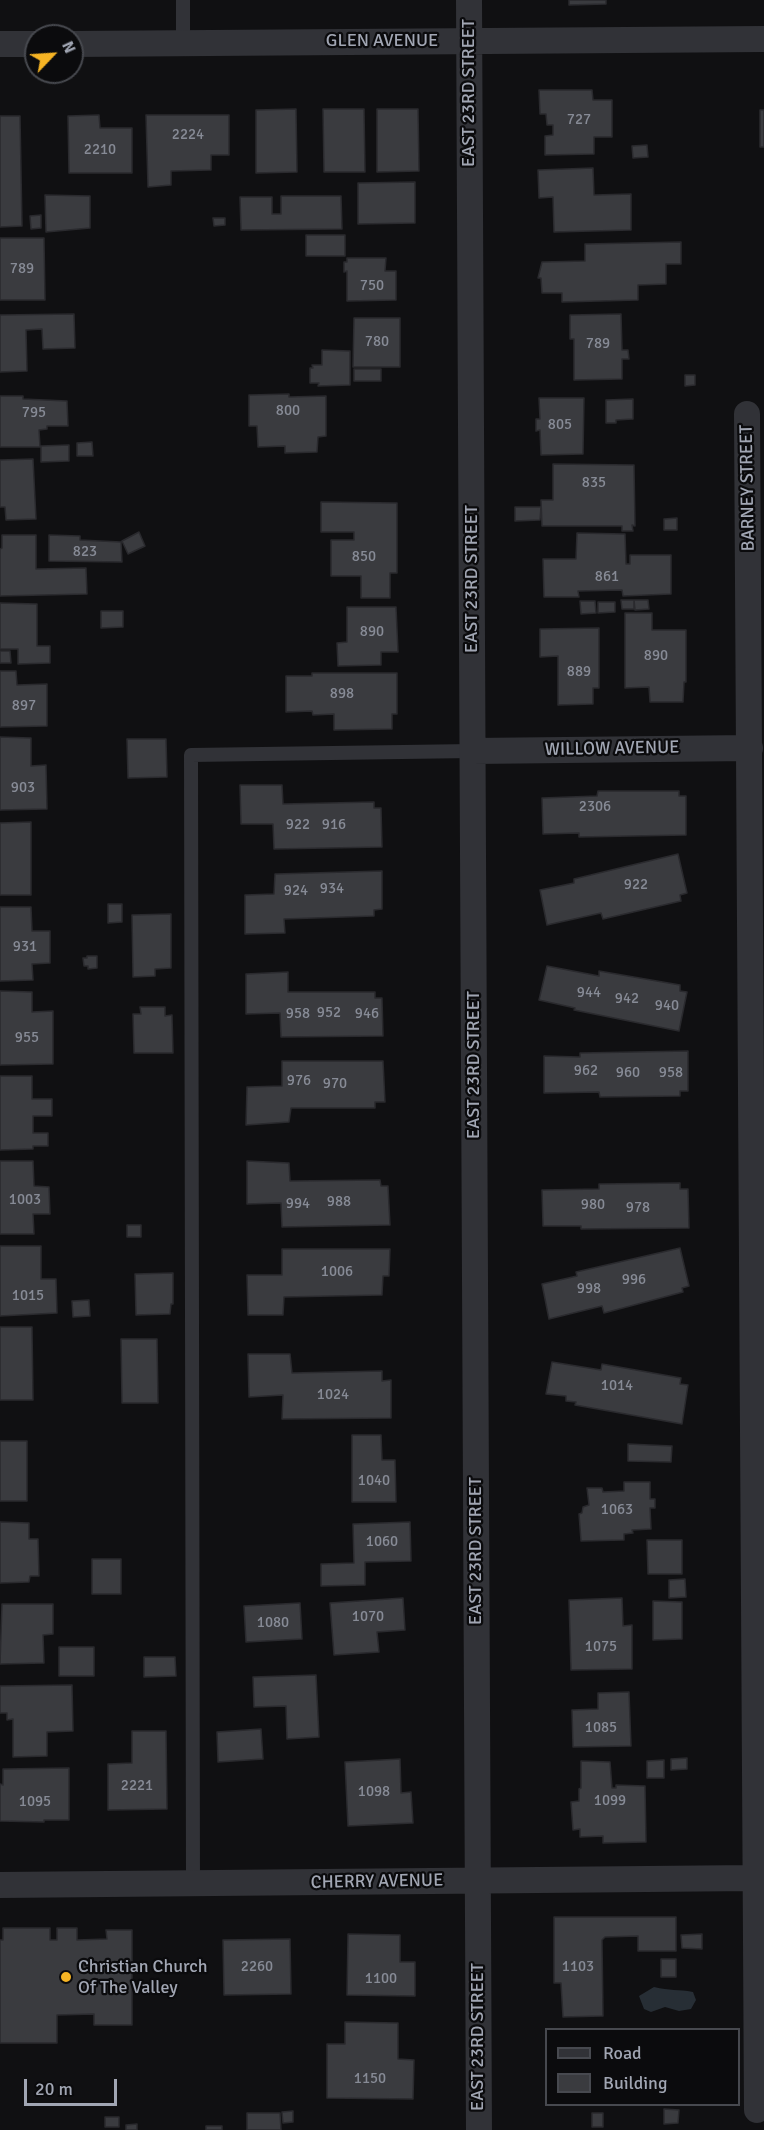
<!DOCTYPE html>
<html>
<head>
<meta charset="utf-8">
<style>
  body { margin:0 }
  #map { position:relative; width:764px; height:2130px; overflow:hidden; background:#101012; font-family:Signika,sans-serif }
  canvas { display:block }
  .legend { position:absolute; left:545px; top:2028px; width:195px; height:78px; box-sizing:border-box; background:#0b0b0d; border:2px solid #47494f; margin:0; padding:8px 10px; list-style:none; font-size:18px; color:#a1a6b3 }
  .legend li { display:flex; align-items:center; gap:12px; height:30px }
  .legend b { width:30px; border:2px solid #47494f }
  .north { position:absolute; left:24px; top:24px; width:60px; height:60px; box-sizing:border-box; background:#0b0b0d; border:2px solid #47494f; border-radius:50%; rotate:65deg; font-size:16px; font-weight:700; line-height:24px; text-align:center; color:#a1a6b3 }
  .north::after { content:''; display:block; margin:auto; width:21px; height:27px; background:#f6b424; clip-path:polygon(50% 0,100% 100%,50% 72%,0 100%) }
  .scale { position:absolute; left:24px; top:2079px; width:93px; height:27px; box-sizing:border-box; border:3px solid #a1a6b3; border-top:0; padding-left:8px; font-size:18px; line-height:21px; white-space:nowrap; color:#a1a6b3; -webkit-text-stroke:4px #0b0b0d; paint-order:stroke }
</style>
</head>
<body>
<div id="map">
<canvas width="764" height="2130"></canvas>
<ul class="legend">
<li><b style="height:8px;background:#313237"></b>Road</li>
<li><b style="height:16px;background:#3a3b3f"></b>Building</li>
</ul>
<div class="north">N</div>
<div class="scale">20 m</div>
</div>
<script>
const g = document.querySelector('canvas').getContext('2d');
g.lineJoin = 'round';
function paint(path, color) { g.fillStyle = color; g.fill(path, 'evenodd'); }
function stroke(path, color, width, dash) { g.strokeStyle = color; g.lineWidth = width; g.lineCap = dash ? 'butt' : 'round'; g.setLineDash(dash || []); g.stroke(path); }
function drawText(font, color, halo, rows, align = 'center') {
  g.font = font + ' Signika,sans-serif'; g.lineWidth = 4.5; g.setLineDash([]); g.textBaseline = 'middle'; g.strokeStyle = halo; g.fillStyle = color; for (const [text, x, y, turn = 0] of rows) {
    g.save(); g.translate(x, y); g.rotate((+turn || 0) * Math.PI / 180); g.textAlign = isNaN(turn) ? turn : align; if (halo) g.strokeText(text, 0, 0); g.fillText(text, 0, 0); g.restore();
  }
}
paint(new Path2D(`
  M 654,1987 C 670,1991 678,1989 693,1992 L 696,2000 L 691,2009 L 679,2011 L 665,2007 L 651,2012 L 644,2009 L 639,1996 Z`), '#272e35');
const building = new Path2D(`
  M 569,0 L 606,0 L 606,4 L 569,5 Z
  M 539,90 L 592,90 L 593,100 L 612,100 L 612,137 L 594,137 L 594,154 L 545,155 L 545,136 L 553,135 L 553,125 L 547,125 L 546,114 L 540,114 Z
  M 296,109 L 297,172 L 256,173 L 256,110 Z
  M 323,109 L 364,109 L 365,172 L 324,172 Z
  M 377,109 L 418,109 L 419,171 L 377,172 Z
  M 760,110 L 764,110 L 764,147 L 760,147 Z
  M 99,115 L 100,128 L 132,128 L 132,173 L 69,173 L 68,116 Z
  M 146,115 L 229,115 L 229,155 L 211,155 L 211,170 L 171,171 L 171,185 L 148,187 Z
  M 0,116 L 20,116 L 22,226 L 0,227 Z
  M 647,145 L 648,157 L 633,158 L 632,146 Z
  M 593,168 L 594,195 L 631,194 L 631,230 L 554,232 L 553,197 L 539,198 L 538,170 Z
  M 415,182 L 415,223 L 358,224 L 358,183 Z
  M 45,195 L 90,196 L 90,228 L 46,232 Z
  M 281,196 L 341,196 L 342,229 L 241,230 L 240,197 L 272,197 L 272,214 L 281,214 Z
  M 41,215 L 41,228 L 31,229 L 30,216 Z
  M 213,218 L 225,218 L 225,225 L 214,226 Z
  M 306,235 L 345,235 L 345,256 L 306,256 Z
  M 0,238 L 44,238 L 45,300 L 0,300 Z
  M 681,242 L 681,264 L 666,264 L 666,284 L 638,285 L 638,300 L 562,302 L 562,293 L 542,293 L 541,278 L 538,278 L 542,262 L 585,261 L 585,244 Z
  M 347,258 L 386,258 L 385,271 L 396,271 L 396,300 L 347,301 L 347,271 L 344,272 L 344,262 L 347,262 Z
  M 74,314 L 75,348 L 43,349 L 42,329 L 26,330 L 27,371 L 0,372 L 0,315 Z
  M 621,314 L 622,350 L 628,350 L 629,359 L 622,359 L 622,379 L 574,380 L 574,339 L 570,339 L 570,315 Z
  M 354,318 L 400,318 L 400,367 L 353,367 Z
  M 322,350 L 350,351 L 350,385 L 318,386 L 319,383 L 310,383 L 310,368 L 313,368 L 312,365 L 322,365 Z
  M 354,369 L 381,369 L 381,381 L 354,381 Z
  M 685,375 L 695,375 L 695,385 L 685,386 Z
  M 289,394 L 289,397 L 326,396 L 326,436 L 318,437 L 317,452 L 285,453 L 285,446 L 258,447 L 257,426 L 249,426 L 249,395 Z
  M 0,396 L 23,396 L 23,399 L 67,401 L 68,426 L 47,426 L 47,429 L 39,430 L 40,447 L 0,447 Z
  M 539,398 L 584,398 L 583,454 L 541,455 L 540,430 L 536,431 L 536,419 L 540,419 Z
  M 633,399 L 633,419 L 616,420 L 616,423 L 606,423 L 606,400 Z
  M 92,442 L 93,456 L 77,456 L 77,443 Z
  M 69,445 L 69,461 L 41,462 L 41,446 Z
  M 33,459 L 36,519 L 6,520 L 5,507 L 0,507 L 0,460 Z
  M 553,464 L 634,465 L 635,526 L 632,525 L 633,531 L 622,531 L 622,526 L 542,526 L 541,500 L 553,500 Z
  M 321,502 L 397,503 L 397,573 L 390,573 L 390,598 L 361,598 L 361,576 L 331,576 L 331,540 L 354,540 L 354,532 L 321,532 Z
  M 515,507 L 541,507 L 540,520 L 515,521 Z
  M 677,518 L 677,530 L 664,530 L 664,519 Z
  M 139,532 L 145,546 L 128,554 L 122,541 Z
  M 577,533 L 625,534 L 626,564 L 630,564 L 630,555 L 671,555 L 671,594 L 623,596 L 622,590 L 578,591 L 579,597 L 544,597 L 543,559 L 576,559 Z
  M 2,535 L 36,535 L 36,569 L 86,568 L 87,594 L 0,596 L 0,549 L 2,548 Z
  M 49,535 L 80,536 L 80,540 L 121,542 L 122,562 L 49,561 Z
  M 621,600 L 634,600 L 634,609 L 622,609 Z
  M 634,600 L 648,600 L 649,609 L 635,610 Z
  M 580,601 L 595,601 L 596,613 L 581,614 Z
  M 598,602 L 615,602 L 615,612 L 598,613 Z
  M 0,603 L 37,604 L 37,646 L 50,646 L 50,663 L 18,664 L 18,649 L 0,649 Z
  M 347,607 L 396,607 L 398,652 L 381,652 L 381,665 L 338,666 L 337,643 L 347,642 Z
  M 101,611 L 123,611 L 123,627 L 101,628 Z
  M 625,613 L 652,613 L 652,630 L 686,630 L 686,682 L 684,682 L 683,702 L 650,702 L 649,687 L 625,688 Z
  M 599,628 L 599,688 L 593,688 L 593,704 L 558,705 L 558,656 L 540,657 L 540,629 Z
  M 0,651 L 10,651 L 11,663 L 0,663 Z
  M 0,671 L 16,671 L 17,685 L 47,684 L 47,726 L 0,727 Z
  M 312,673 L 397,673 L 397,714 L 392,714 L 392,729 L 334,730 L 334,714 L 313,715 L 312,711 L 286,712 L 286,676 L 312,676 Z
  M 0,737 L 31,738 L 31,766 L 46,765 L 47,809 L 0,810 Z
  M 127,739 L 166,739 L 167,777 L 128,778 Z
  M 240,785 L 282,785 L 283,804 L 374,802 L 374,808 L 381,808 L 382,847 L 274,849 L 273,824 L 241,824 Z
  M 598,791 L 679,791 L 679,796 L 686,796 L 686,835 L 579,837 L 579,833 L 543,834 L 542,798 L 597,796 Z
  M 31,822 L 31,895 L 0,895 L 0,823 Z
  M 678,854 L 687,893 L 680,895 L 681,901 L 603,919 L 601,913 L 547,925 L 540,890 L 574,883 L 574,879 Z
  M 382,871 L 382,909 L 374,910 L 374,916 L 284,919 L 285,933 L 245,934 L 245,895 L 274,894 L 275,874 Z
  M 108,904 L 122,904 L 122,922 L 108,923 Z
  M 0,907 L 31,907 L 32,931 L 50,931 L 50,963 L 32,964 L 33,980 L 0,981 Z
  M 171,914 L 171,968 L 155,969 L 155,976 L 133,977 L 132,915 Z
  M 87,956 L 97,956 L 97,968 L 88,969 L 88,966 L 84,966 L 83,958 L 87,958 Z
  M 547,966 L 599,976 L 599,971 L 680,985 L 680,991 L 687,992 L 679,1031 L 574,1010 L 575,1008 L 539,1000 Z
  M 288,972 L 288,992 L 375,992 L 375,998 L 382,998 L 383,1036 L 281,1037 L 280,1013 L 246,1014 L 246,974 Z
  M 0,991 L 32,992 L 32,1012 L 53,1011 L 53,1064 L 0,1065 Z
  M 140,1007 L 165,1007 L 165,1016 L 172,1015 L 173,1053 L 134,1053 L 133,1014 L 141,1014 Z
  M 688,1051 L 688,1091 L 680,1091 L 680,1096 L 600,1097 L 599,1092 L 544,1093 L 544,1056 L 580,1057 L 580,1053 Z
  M 282,1061 L 383,1061 L 385,1102 L 375,1102 L 375,1108 L 291,1108 L 289,1122 L 246,1125 L 247,1087 L 282,1086 Z
  M 0,1076 L 32,1076 L 32,1099 L 52,1099 L 52,1116 L 33,1116 L 33,1133 L 48,1133 L 48,1146 L 33,1146 L 33,1149 L 0,1150 Z
  M 0,1161 L 33,1161 L 34,1186 L 49,1187 L 50,1214 L 33,1214 L 34,1234 L 0,1234 Z
  M 247,1161 L 289,1163 L 290,1181 L 380,1180 L 381,1186 L 388,1186 L 390,1225 L 282,1227 L 281,1203 L 247,1204 Z
  M 680,1183 L 680,1189 L 688,1189 L 689,1228 L 581,1229 L 581,1226 L 543,1226 L 542,1190 L 599,1189 L 599,1184 Z
  M 127,1225 L 141,1225 L 141,1237 L 127,1237 Z
  M 0,1246 L 41,1246 L 41,1279 L 56,1279 L 57,1313 L 0,1316 Z
  M 680,1248 L 689,1286 L 682,1288 L 683,1292 L 604,1313 L 602,1306 L 549,1319 L 542,1284 L 577,1276 L 576,1272 Z
  M 282,1249 L 390,1249 L 389,1276 L 383,1276 L 382,1295 L 284,1297 L 283,1315 L 248,1315 L 247,1275 L 282,1275 Z
  M 173,1273 L 173,1304 L 171,1304 L 170,1314 L 136,1315 L 135,1274 Z
  M 89,1300 L 90,1316 L 73,1317 L 72,1301 Z
  M 0,1327 L 32,1327 L 33,1400 L 0,1400 Z
  M 121,1339 L 157,1339 L 158,1403 L 122,1403 Z
  M 248,1354 L 290,1354 L 292,1373 L 382,1371 L 382,1381 L 391,1380 L 391,1418 L 282,1419 L 283,1395 L 249,1397 Z
  M 552,1362 L 601,1370 L 602,1364 L 681,1378 L 680,1384 L 688,1385 L 682,1424 L 575,1405 L 576,1402 L 566,1401 L 566,1396 L 546,1394 Z
  M 352,1435 L 381,1435 L 382,1460 L 395,1460 L 396,1502 L 352,1502 Z
  M 0,1441 L 27,1441 L 27,1501 L 0,1501 Z
  M 628,1444 L 672,1446 L 671,1462 L 628,1461 Z
  M 624,1482 L 650,1482 L 650,1499 L 655,1499 L 655,1508 L 650,1508 L 651,1529 L 632,1530 L 633,1533 L 624,1534 L 624,1540 L 581,1541 L 579,1514 L 582,1513 L 583,1507 L 589,1505 L 587,1488 L 602,1488 L 603,1492 L 624,1491 Z
  M 0,1522 L 29,1523 L 29,1539 L 38,1539 L 39,1576 L 30,1576 L 29,1582 L 0,1583 Z
  M 410,1522 L 411,1561 L 365,1562 L 365,1585 L 321,1586 L 321,1564 L 354,1563 L 353,1524 Z
  M 647,1540 L 682,1540 L 682,1574 L 648,1574 Z
  M 92,1559 L 121,1559 L 121,1594 L 92,1594 Z
  M 685,1579 L 686,1597 L 669,1598 L 669,1580 Z
  M 403,1598 L 405,1630 L 377,1632 L 379,1652 L 334,1655 L 330,1603 Z
  M 622,1598 L 623,1626 L 632,1625 L 632,1669 L 571,1670 L 569,1600 Z
  M 653,1601 L 682,1602 L 682,1639 L 653,1640 Z
  M 300,1603 L 302,1639 L 246,1642 L 244,1606 Z
  M 2,1604 L 53,1604 L 53,1634 L 43,1635 L 44,1663 L 0,1664 Z
  M 59,1647 L 94,1647 L 94,1676 L 59,1676 Z
  M 144,1657 L 175,1657 L 176,1676 L 144,1677 Z
  M 316,1675 L 319,1737 L 287,1739 L 286,1706 L 254,1707 L 253,1677 Z
  M 72,1685 L 73,1731 L 47,1732 L 47,1756 L 13,1757 L 13,1719 L 7,1720 L 7,1713 L 0,1713 L 0,1686 Z
  M 629,1692 L 631,1746 L 573,1747 L 572,1710 L 598,1709 L 598,1693 Z
  M 261,1729 L 263,1759 L 218,1762 L 217,1732 Z
  M 132,1731 L 166,1731 L 167,1809 L 108,1810 L 108,1764 L 132,1763 Z
  M 687,1758 L 687,1769 L 671,1770 L 671,1759 Z
  M 400,1759 L 401,1793 L 411,1792 L 413,1823 L 348,1826 L 345,1762 Z
  M 664,1760 L 664,1778 L 647,1778 L 647,1761 Z
  M 581,1761 L 610,1762 L 612,1788 L 616,1788 L 616,1785 L 645,1786 L 646,1842 L 603,1843 L 603,1836 L 580,1837 L 580,1829 L 573,1830 L 571,1802 L 579,1801 L 579,1789 L 581,1788 Z
  M 69,1768 L 69,1820 L 44,1820 L 44,1822 L 0,1821 L 0,1784 L 3,1785 L 3,1769 Z
  M 554,1917 L 676,1917 L 676,1951 L 638,1951 L 638,1936 L 605,1937 L 602,1940 L 603,2016 L 563,2017 L 561,1983 L 554,1983 Z
  M 3,1928 L 50,1928 L 50,1940 L 57,1940 L 57,1928 L 77,1928 L 77,1940 L 107,1939 L 106,1930 L 132,1930 L 132,2025 L 94,2025 L 94,2014 L 57,2015 L 57,2043 L 0,2043 L 0,1940 L 3,1940 Z
  M 348,1934 L 400,1935 L 400,1962 L 415,1962 L 415,1996 L 347,1995 Z
  M 702,1934 L 702,1949 L 682,1948 L 681,1935 Z
  M 290,1939 L 291,1994 L 224,1995 L 223,1940 Z
  M 661,1959 L 676,1959 L 676,1977 L 661,1977 Z
  M 345,2022 L 398,2023 L 398,2059 L 414,2060 L 413,2099 L 327,2098 L 327,2044 L 345,2044 Z
  M 664,2109 L 679,2110 L 678,2123 L 664,2124 Z
  M 293,2111 L 293,2122 L 283,2123 L 282,2112 Z
  M 247,2113 L 280,2113 L 281,2130 L 247,2130 Z
  M 592,2113 L 603,2113 L 603,2127 L 592,2127 Z
  M 105,2117 L 119,2117 L 119,2127 L 105,2127 Z
  M 137,2124 L 137,2130 L 126,2130 L 126,2125 Z
  M 206,2126 L 222,2126 L 222,2130 L 206,2130 Z`);
paint(building, '#3a3b3f');
stroke(building, '#2a2a2e', 1.5);
stroke(new Path2D(`
  M 183,0 L 183,43
  M 193,1884 L 191,755 L 473,751`), '#313237', 14);
stroke(new Path2D(`
  M 469,0 L 479,2130
  M 0,44 L 36,44
  M 72,44 L 764,39
  M 747,414 L 757,2110
  M 473,751 L 750,748
  M 0,1885 L 754,1878`), '#313237', 26);
for (const [x, y, r, color] of [
  [66,1977,6,"#f6b424"]
]) { const dot = new Path2D(); dot.arc(x, y, r, 0, 2 * Math.PI); g.fillStyle = color; g.fill(dot); stroke(dot, '#0b0b0d', 2); }
drawText('15px', '#878b96', null, [
  ["727",579,120],
  ["2224",188,135],
  ["2210",100,150],
  ["789",22,269],
  ["750",372,286],
  ["780",377,342],
  ["789",598,344],
  ["800",288,411],
  ["795",34,413],
  ["805",560,425],
  ["835",594,483],
  ["823",85,552],
  ["850",364,557],
  ["861",607,577],
  ["890",372,632],
  ["890",656,656],
  ["889",579,672],
  ["898",342,694],
  ["897",24,706],
  ["903",23,788],
  ["2306",595,807],
  ["922",298,825],
  ["916",334,825],
  ["922",636,885],
  ["934",332,889],
  ["924",296,891],
  ["931",25,947],
  ["944",589,993],
  ["942",627,999],
  ["940",667,1006],
  ["952",329,1013],
  ["958",298,1014],
  ["946",367,1014],
  ["955",27,1038],
  ["962",586,1071],
  ["960",628,1073],
  ["958",671,1073],
  ["976",299,1081],
  ["970",335,1084],
  ["1003",25,1200],
  ["988",339,1202],
  ["994",298,1204],
  ["980",593,1205],
  ["978",638,1208],
  ["1006",337,1272],
  ["996",634,1280],
  ["998",589,1289],
  ["1015",28,1296],
  ["1014",617,1386],
  ["1024",333,1395],
  ["1040",374,1481],
  ["1063",617,1510],
  ["1060",382,1542],
  ["1070",368,1617],
  ["1080",273,1623],
  ["1075",601,1647],
  ["1085",601,1728],
  ["2221",137,1786],
  ["1098",374,1792],
  ["1099",610,1801],
  ["1095",35,1802],
  ["2260",257,1967],
  ["1103",578,1967],
  ["1100",381,1979],
  ["1150",370,2079]
]);
drawText('18px', '#a1a6b3', '#0b0b0d', [
  ["GLEN AVENUE",382,41],
  ["EAST 23RD STREET",469,93,-90],
  ["BARNEY STREET",748,488,-91],
  ["EAST 23RD STREET",472,579,-90],
  ["WILLOW AVENUE",612,749,-1],
  ["EAST 23RD STREET",474,1065,-90],
  ["EAST 23RD STREET",476,1551,-90],
  ["CHERRY AVENUE",377,1882,-1],
  ["EAST 23RD STREET",478,2037,-90]
]);
drawText('18px', '#a1a6b3', '#0b0b0d', [
  ["Christian Church",78,1967],
  ["Of The Valley",78,1988]
], 'left');
</script>
</body>
</html>
